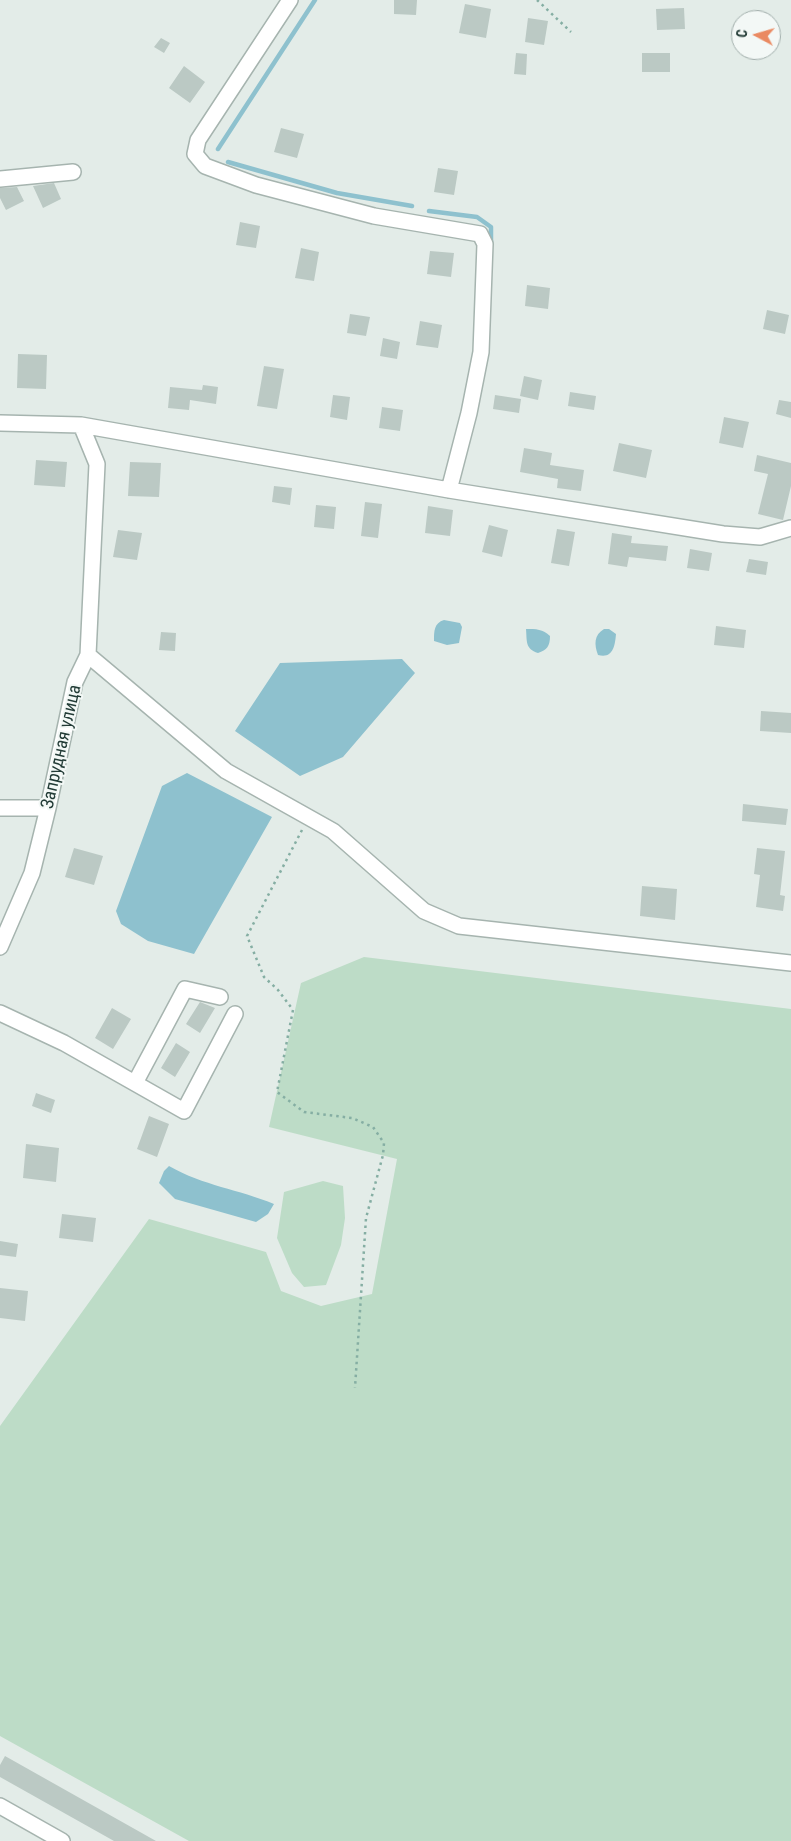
<!DOCTYPE html>
<html>
<head>
<meta charset="utf-8">
<style>
  body { margin:0 }
  #map { position:relative; width:791px; height:1841px; overflow:hidden; background:#e3ece8; font-family:"Roboto Condensed",sans-serif }
  canvas { display:block }
  .north { position:absolute; left:731px; top:10px; width:50px; height:50px; box-sizing:border-box; background:#f3f8f6; border:1px solid #a0adaa; border-radius:50%; rotate:276deg; font-size:14px; font-weight:700; line-height:20px; text-align:center; color:#233c37 }
  .north::after { content:''; display:block; margin:auto; width:18px; height:22px; background:#ea8a62; clip-path:polygon(50% 0,100% 100%,50% 72%,0 100%) }
</style>
</head>
<body>
<div id="map">
<canvas width="791" height="1841"></canvas>
<div class="north">С</div>
</div>
<script>
const g = document.querySelector('canvas').getContext('2d');
g.lineJoin = 'round';
function paint(path, color) { g.fillStyle = color; g.fill(path, 'evenodd'); }
function stroke(path, color, width, dash) { g.strokeStyle = color; g.lineWidth = width; g.lineCap = dash ? 'butt' : 'round'; g.setLineDash(dash || []); g.stroke(path); }
function drawText(font, color, halo, rows, align = 'center') {
  g.font = font + ' "Roboto Condensed",sans-serif'; g.lineWidth = 4; g.setLineDash([]); g.textBaseline = 'middle'; g.strokeStyle = halo; g.fillStyle = color; for (const [text, x, y, turn = 0] of rows) {
    g.save(); g.translate(x, y); g.rotate((+turn || 0) * Math.PI / 180); g.textAlign = isNaN(turn) ? turn : align; if (halo) g.strokeText(text, 0, 0); g.fillText(text, 0, 0); g.restore();
  }
}
paint(new Path2D(`
  M 364,957 L 791,1009 L 791,1841 L 189,1841 L 0,1736 L 0,1426 L 149,1219 L 266,1252 L 281,1291 L 321,1306 L 372,1294 L 397,1159 L 269,1127 L 301,983 Z
  M 323,1181 L 343,1186 L 345,1218 L 341,1245 L 326,1285 L 304,1287 L 292,1273 L 277,1238 L 284,1192 Z`), '#bddcc7');
paint(new Path2D(`
  M 444,620 L 460,623 L 462,627 L 459,643 L 447,645 L 434,641 C 434,631 434,623 444,620 Z
  M 526,629 C 536,629 543,629 550,636 C 550,646 547,650 538,653 C 525,649 527,641 526,629 Z
  M 604,629 L 609,629 L 616,634 C 615,646 613,659 598,655 C 594,644 594,635 604,629 Z
  M 402,659 L 415,673 L 343,757 L 300,776 L 235,731 L 280,663 Z
  M 187,773 L 272,817 L 194,954 L 148,941 L 121,924 L 116,911 L 162,786 Z
  M 169,1166 C 204,1186 238,1189 274,1204 L 268,1214 L 256,1222 L 175,1199 L 159,1183 L 164,1171 Z`), '#8ec1ce');
stroke(new Path2D(`
  M 218,149 L 315,0
  M 228,162 L 337,193 L 412,206
  M 429,211 L 477,217 L 491,227 L 491,245`), '#8ec1ce', 4.5);
paint(new Path2D(`
  M 394,0 L 417,0 L 416,15 L 394,14 Z
  M 465,4 L 491,9 L 486,38 L 459,33 Z
  M 684,8 L 685,29 L 657,30 L 656,9 Z
  M 528,18 L 548,21 L 544,45 L 525,42 Z
  M 161,38 L 170,43 L 164,53 L 154,47 Z
  M 516,53 L 527,54 L 526,75 L 514,74 Z
  M 642,53 L 670,53 L 670,72 L 642,72 Z
  M 184,66 L 205,82 L 190,103 L 169,88 Z
  M 281,128 L 304,134 L 297,158 L 274,152 Z
  M 438,168 L 458,171 L 454,195 L 434,192 Z
  M 54,183 L 61,199 L 43,208 L 33,186 Z
  M 17,187 L 24,201 L 6,210 L 0,198 L 0,188 Z
  M 240,222 L 260,226 L 256,248 L 236,245 Z
  M 301,248 L 319,252 L 314,281 L 295,278 Z
  M 430,251 L 454,253 L 451,277 L 427,274 Z
  M 527,285 L 550,288 L 548,309 L 525,306 Z
  M 767,310 L 789,315 L 785,334 L 763,329 Z
  M 350,314 L 370,317 L 366,336 L 347,333 Z
  M 420,321 L 442,325 L 438,348 L 416,345 Z
  M 383,338 L 400,342 L 397,359 L 380,356 Z
  M 18,354 L 47,355 L 46,389 L 17,388 Z
  M 264,366 L 284,369 L 277,409 L 257,406 Z
  M 524,376 L 542,380 L 538,400 L 520,396 Z
  M 203,385 L 218,387 L 216,404 L 190,400 L 189,410 L 168,408 L 170,387 L 202,390 Z
  M 570,392 L 596,396 L 594,410 L 568,406 Z
  M 333,395 L 350,397 L 347,420 L 330,417 Z
  M 495,395 L 521,399 L 519,413 L 493,409 Z
  M 779,400 L 791,402 L 791,418 L 776,414 Z
  M 382,407 L 403,410 L 400,431 L 379,428 Z
  M 724,417 L 749,422 L 743,448 L 719,443 Z
  M 619,443 L 652,450 L 646,478 L 613,471 Z
  M 524,448 L 552,453 L 550,465 L 584,470 L 581,491 L 557,488 L 558,479 L 520,472 Z
  M 757,455 L 791,463 L 791,486 L 783,520 L 758,514 L 768,474 L 754,471 Z
  M 36,460 L 67,462 L 65,487 L 34,485 Z
  M 130,462 L 161,463 L 159,497 L 128,496 Z
  M 274,486 L 292,488 L 290,505 L 272,502 Z
  M 365,502 L 382,504 L 378,538 L 361,536 Z
  M 316,505 L 336,507 L 334,529 L 314,527 Z
  M 428,506 L 453,510 L 450,536 L 425,533 Z
  M 489,525 L 508,530 L 502,557 L 482,552 Z
  M 557,529 L 575,532 L 569,566 L 551,563 Z
  M 118,530 L 142,533 L 137,560 L 113,557 Z
  M 612,533 L 632,536 L 631,543 L 668,546 L 666,561 L 629,557 L 627,567 L 608,564 Z
  M 690,549 L 712,553 L 709,571 L 687,568 Z
  M 749,559 L 768,562 L 766,575 L 746,572 Z
  M 716,626 L 746,630 L 744,648 L 714,645 Z
  M 161,632 L 176,633 L 175,651 L 159,650 Z
  M 761,711 L 791,713 L 791,733 L 760,731 Z
  M 743,804 L 788,809 L 786,825 L 742,821 Z
  M 74,848 L 103,856 L 94,885 L 65,877 Z
  M 757,848 L 785,851 L 780,895 L 785,896 L 783,911 L 756,907 L 760,875 L 754,874 Z
  M 642,886 L 677,889 L 675,920 L 640,916 Z
  M 200,1002 L 215,1008 L 200,1033 L 186,1024 Z
  M 112,1008 L 131,1019 L 113,1049 L 95,1038 Z
  M 176,1043 L 190,1052 L 175,1077 L 161,1068 Z
  M 36,1093 L 55,1100 L 51,1113 L 32,1106 Z
  M 149,1116 L 169,1124 L 157,1157 L 137,1149 Z
  M 26,1144 L 59,1148 L 56,1182 L 23,1178 Z
  M 62,1214 L 96,1218 L 93,1242 L 59,1238 Z
  M 0,1241 L 18,1244 L 16,1257 L 0,1255 Z
  M 0,1288 L 28,1291 L 25,1321 L 0,1318 Z
  M 5,1756 L 156,1841 L 114,1841 L 0,1777 L 0,1765 Z`), '#bbc9c4');
const minor = new Path2D(`
  M 290,0 L 198,140 L 195,154 L 205,166 L 256,185 L 374,216 L 480,234 L 485,244 L 481,352 L 469,413 L 449,490
  M 0,179 L 73,172
  M 0,423 L 81,425 L 449,490 L 723,534 L 760,537 L 791,528
  M 88,655 L 226,771 L 333,831 L 424,911 L 459,926 L 791,963
  M 0,808 L 48,808
  M 0,947 L 32,873 L 48,808 L 75,682 L 88,655 L 97,464 L 81,425
  M 0,1013 L 64,1043 L 184,1111 L 235,1014
  M 135,1083 L 185,989 L 220,997
  M 0,1806 L 62,1841`);
stroke(minor, '#a6b4af', 18);
stroke(new Path2D(`
  M 537,0 L 571,32
  M 302,830 L 247,936 L 264,977 L 278,990 L 293,1010 L 277,1092 L 304,1112 L 352,1118 L 373,1127 L 384,1143 L 383,1155 L 366,1218 L 355,1388`), '#85aea3', 2.5, [2.5, 4]);
stroke(minor, '#fff', 15);
drawText('18px', '#233c37', '#f3f8f6', [
  ["Запрудная улица",62,747,-77]
]);
</script>
</body>
</html>
